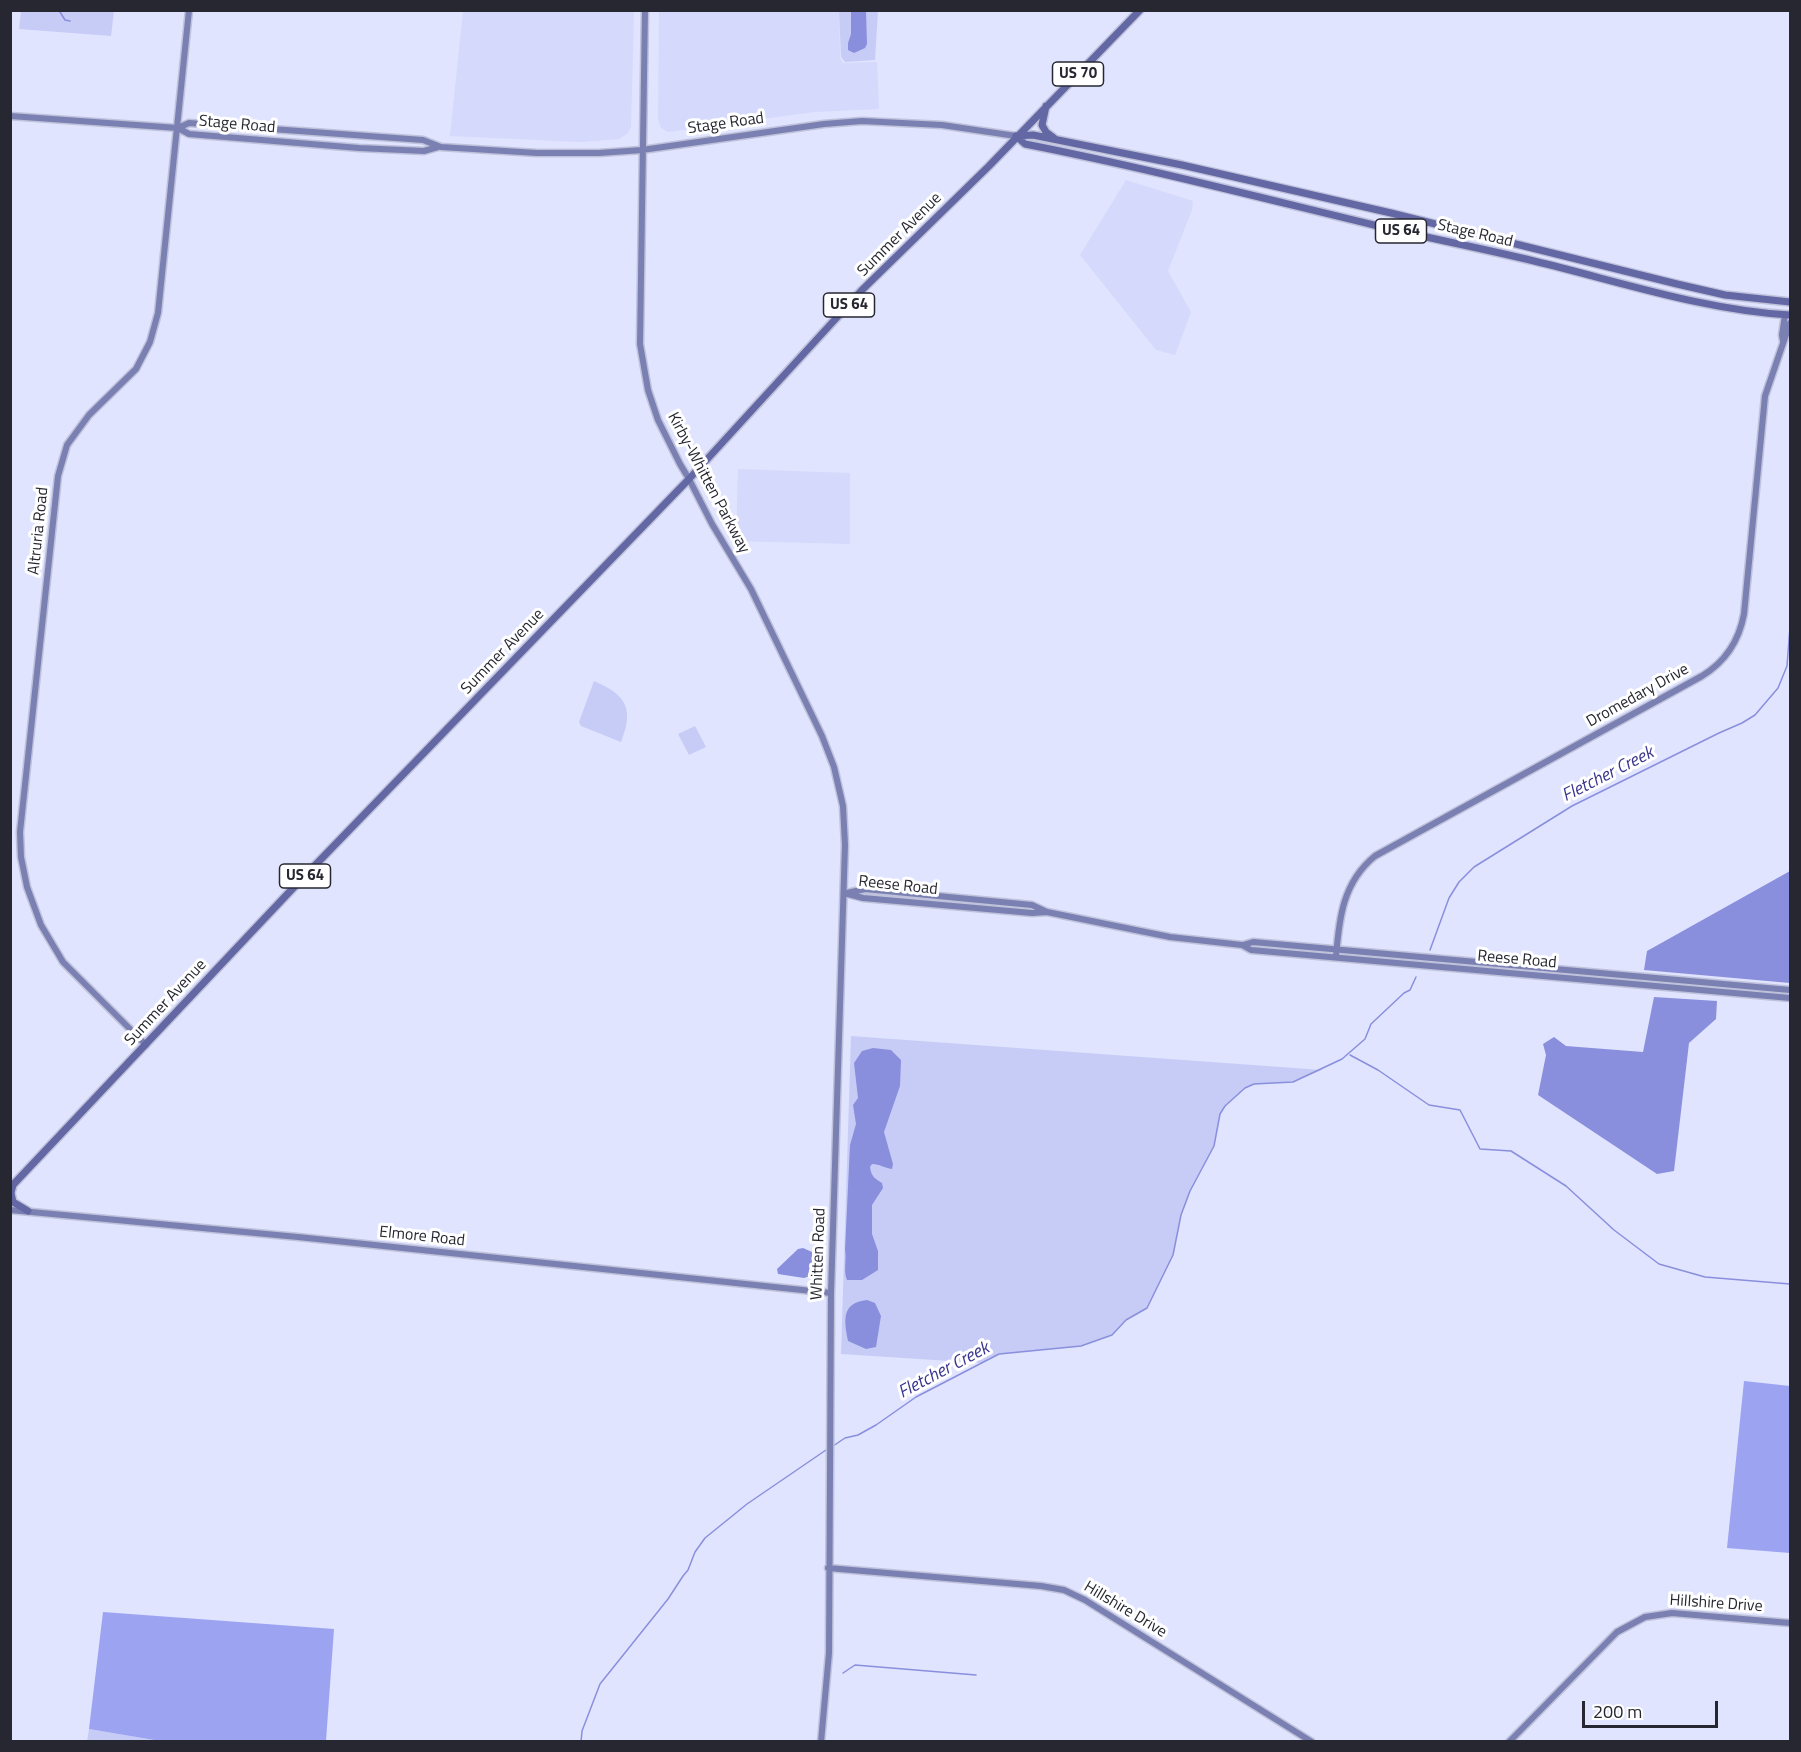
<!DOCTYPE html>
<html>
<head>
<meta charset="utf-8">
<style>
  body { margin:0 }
  #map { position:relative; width:1801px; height:1752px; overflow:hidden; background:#e0e4ff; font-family:"Titillium Web",sans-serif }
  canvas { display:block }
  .frame { position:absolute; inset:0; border:12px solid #262731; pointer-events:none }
  .scale { position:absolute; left:1582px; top:1701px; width:136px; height:27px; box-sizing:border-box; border:3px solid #262731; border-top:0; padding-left:8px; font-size:18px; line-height:21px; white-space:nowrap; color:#262731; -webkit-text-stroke:4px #fff; paint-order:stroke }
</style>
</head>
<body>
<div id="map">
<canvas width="1801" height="1752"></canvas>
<div class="frame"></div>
<div class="scale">200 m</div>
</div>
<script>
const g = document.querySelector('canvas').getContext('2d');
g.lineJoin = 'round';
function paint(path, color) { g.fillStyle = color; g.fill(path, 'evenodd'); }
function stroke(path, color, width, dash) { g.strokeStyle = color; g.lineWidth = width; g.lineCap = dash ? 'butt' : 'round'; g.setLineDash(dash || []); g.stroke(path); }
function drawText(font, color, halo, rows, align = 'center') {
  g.font = font + ' "Titillium Web",sans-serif'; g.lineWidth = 6; g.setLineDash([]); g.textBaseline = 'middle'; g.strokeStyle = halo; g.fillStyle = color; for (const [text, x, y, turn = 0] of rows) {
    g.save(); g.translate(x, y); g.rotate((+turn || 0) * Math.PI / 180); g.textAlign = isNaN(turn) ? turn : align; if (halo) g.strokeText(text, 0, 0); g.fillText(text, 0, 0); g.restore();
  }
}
paint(new Path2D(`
  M 463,11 L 634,11 L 631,127 L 627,134 L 619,139 L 581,142 L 450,136 Z
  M 659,11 L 839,11 L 840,58 L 843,63 L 877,62 L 879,109 L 814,112 L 668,132 L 661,128 L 658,119 Z
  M 1126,180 L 1193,201 L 1192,210 L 1168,271 L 1191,312 L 1175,355 L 1156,350 L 1080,255 Z
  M 738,469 L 850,473 L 850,544 L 736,541 Z`), '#d5d9fb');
paint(new Path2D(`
  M 21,11 L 114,11 L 111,36 L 19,29 Z
  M 839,11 L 878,11 L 875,60 L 845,62 L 841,57 Z
  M 594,681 C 627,695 634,709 621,742 L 581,726 L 579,722 Z
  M 695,726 L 706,747 L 689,755 L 678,734 Z
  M 851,1036 L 1322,1070 L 1293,1082 L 1254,1084 L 1245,1088 L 1225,1106 L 1220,1114 L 1214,1146 L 1190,1191 L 1181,1215 L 1173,1255 L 1147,1308 L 1126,1320 L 1112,1335 L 1081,1346 L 999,1354 L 981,1363 L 841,1354 Z
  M 89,1729 L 160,1741 L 87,1741 Z`), '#c7ccf6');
paint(new Path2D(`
  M 1744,1381 L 1790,1386 L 1790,1553 L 1727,1548 Z
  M 103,1612 L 334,1629 L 326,1741 L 160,1741 L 89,1729 Z`), '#9ca3f1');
paint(new Path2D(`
  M 851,11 L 866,11 L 867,44 L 865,48 L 854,53 L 848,50 L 848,43 L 851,34 Z
  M 1790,871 L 1790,983 L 1644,970 L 1647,951 Z
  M 1654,997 L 1717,1001 L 1716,1019 L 1689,1043 L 1674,1171 L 1657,1174 L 1538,1095 L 1546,1055 L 1543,1044 L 1554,1037 L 1566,1046 L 1643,1052 Z
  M 873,1048 L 891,1050 L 901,1060 L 900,1086 L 884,1132 L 893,1164 L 892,1169 C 884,1168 880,1164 872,1164 L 870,1167 C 871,1176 875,1179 882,1183 L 883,1188 L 872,1205 L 872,1234 L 878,1251 L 878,1270 L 862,1280 L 847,1280 C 843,1271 847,1260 845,1250 L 850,1145 L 856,1124 L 853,1105 L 858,1098 L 854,1063 L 862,1051 Z
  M 803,1248 L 812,1252 L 813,1271 L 810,1276 L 804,1278 L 778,1274 L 777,1269 L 798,1249 Z
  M 867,1300 L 875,1303 L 881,1316 L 876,1347 L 866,1349 L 848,1341 C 844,1320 841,1303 867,1300 Z`), '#898fdc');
stroke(new Path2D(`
  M 60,12 L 65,20 L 70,21
  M 1430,950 L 1449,898 L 1459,882 L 1474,867 L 1572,806 L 1719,733 L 1742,723 L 1755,715 L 1778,688 L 1787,666 L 1790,627
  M 1350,1055 L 1378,1070 L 1429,1105 L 1460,1110 L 1480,1149 L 1511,1151 L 1566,1186 L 1614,1230 L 1659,1264 L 1705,1277 L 1790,1284
  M 833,1446 L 845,1438 L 858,1435 L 876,1425 L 916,1397 L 999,1354 L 1081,1346 L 1112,1335 L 1126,1320 L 1147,1308 L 1173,1255 L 1181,1215 L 1190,1191 L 1214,1146 L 1220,1114 L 1225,1106 L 1245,1088 L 1254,1084 L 1293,1082 L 1342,1059 L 1365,1039 L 1371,1024 L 1404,993 L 1410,990 L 1416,977
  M 843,1673 L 855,1665 L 976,1675
  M 581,1742 L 582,1731 L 600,1684 L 668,1599 L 683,1576 L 688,1570 L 695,1552 L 705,1538 L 747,1504 L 826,1450`), '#898fdc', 1.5);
const secondary = new Path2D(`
  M 645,10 L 640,344 L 648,390 L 658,420 L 680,464 L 689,479 L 712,524 L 751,589 L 822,736 L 834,767 L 843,806 L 845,845 L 831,1293 L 829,1653 L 821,1742
  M 10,116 L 178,128 L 189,134 L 359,148 L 424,151 L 438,147
  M 178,128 L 189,123 L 423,140 L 441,147 L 537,153 L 599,153 L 642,150 L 824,124 L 862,121 L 942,125 L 1016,136
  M 1783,341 L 1782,335 L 1785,315
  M 844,893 L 863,898 L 1032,913 L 1047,912 L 1170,937 L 1242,945 L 1251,950 L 1790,998
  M 847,893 L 865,889 L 1032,905 L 1047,912
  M 1243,945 L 1253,942 L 1790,990
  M 1336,957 C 1339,918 1343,882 1375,856 L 1702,676 C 1725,662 1739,641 1744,614 L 1765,396 L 1790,323
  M 146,1045 L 63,962 L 41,925 L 27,887 L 21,857 L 20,832 L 58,476 L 67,445 L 89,415 L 136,369 L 150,342 L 158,313 L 189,10
  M 10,1210 L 298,1237 L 831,1293
  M 828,1568 L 1041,1586 L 1064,1590 L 1085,1600 L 1312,1742
  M 1509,1742 L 1617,1632 L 1645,1617 L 1672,1613 L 1790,1623`);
const primary = new Path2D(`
  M 1046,106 L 1042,125 L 1046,132 L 1054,138
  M 1016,136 L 1025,144 C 1142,167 1258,197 1374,225 C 1427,238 1481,248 1534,261 C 1618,281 1703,310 1790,315
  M 1016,136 L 1033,135 L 1182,165 L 1391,213 L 1677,284 L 1725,295 L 1790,302
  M 13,1185 L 11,1193 L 13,1202 L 28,1211
  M 10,1188 L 296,885 L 689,479 L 862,290 L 989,166 L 1140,10`);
stroke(secondary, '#bfc2da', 9);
stroke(primary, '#bfc2da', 10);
stroke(secondary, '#7b80b3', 6);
stroke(primary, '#6368a5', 7);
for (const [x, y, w] of [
  [1078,74,51],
  [1401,231,51],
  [849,305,51],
  [305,876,51]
]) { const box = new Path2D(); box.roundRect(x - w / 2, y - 12, w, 24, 4.5); g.fillStyle = '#fff'; g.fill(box); stroke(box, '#262731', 1.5); }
drawText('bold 15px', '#262731', null, [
  ["US 70",1078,74],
  ["US 64",1401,231],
  ["US 64",849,305],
  ["US 64",305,876]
]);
drawText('16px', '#262731', '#fff', [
  ["Stage Road",726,124,-8],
  ["Stage Road",237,125,5],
  ["Stage Road",1475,234,13],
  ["Summer Avenue",900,235,-45],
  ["Kirby-Whitten Parkway",708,483,62],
  ["Altruria Road",39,531,-84],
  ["Summer Avenue",503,652,-46],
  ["Dromedary Drive",1638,696,-29],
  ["Reese Road",898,886,6],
  ["Reese Road",1517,960,5],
  ["Summer Avenue",166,1003,-47],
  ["Elmore Road",422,1237,6],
  ["Whitten Road",819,1254,-88],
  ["Hillshire Drive",1716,1604,4],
  ["Hillshire Drive",1125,1610,31]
]);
drawText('italic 18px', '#39358e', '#fff', [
  ["Fletcher Creek",1608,775,-27],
  ["Fletcher Creek",944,1371,-28]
]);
</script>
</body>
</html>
